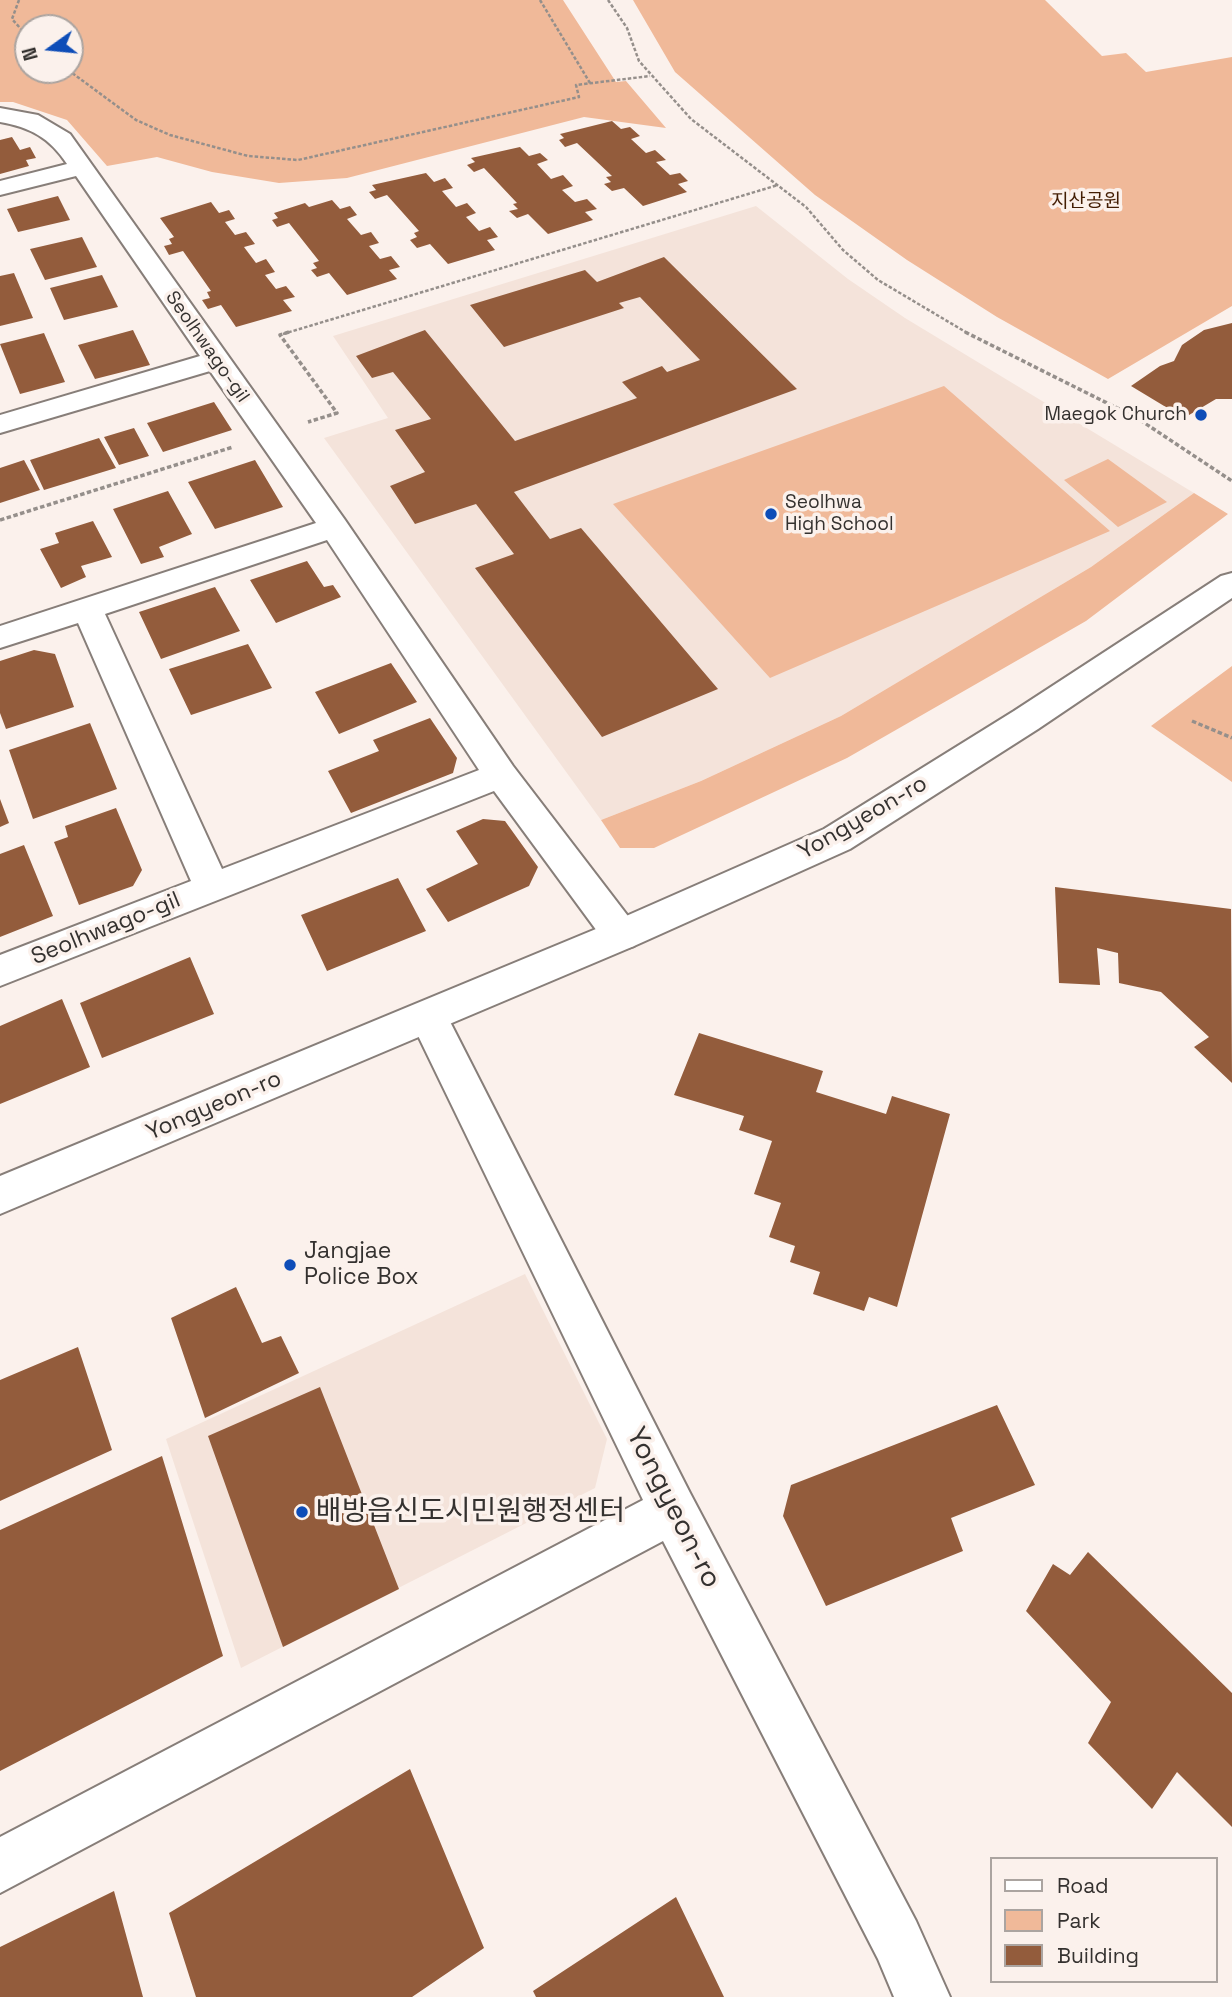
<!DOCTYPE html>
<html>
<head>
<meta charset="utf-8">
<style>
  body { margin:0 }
  #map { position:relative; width:1232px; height:1997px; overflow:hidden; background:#fbf1ec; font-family:"Space Grotesk",sans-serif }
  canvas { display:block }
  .legend { position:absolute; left:990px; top:1857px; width:228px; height:126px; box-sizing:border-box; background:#fbf1ec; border:2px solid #aba4a0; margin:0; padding:9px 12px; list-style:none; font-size:21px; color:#34312f }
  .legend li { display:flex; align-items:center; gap:14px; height:35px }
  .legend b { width:35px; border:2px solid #aba4a0 }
  .north { position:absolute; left:14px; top:14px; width:70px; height:70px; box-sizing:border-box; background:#fbf1ec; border:2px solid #aba4a0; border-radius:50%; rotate:255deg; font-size:19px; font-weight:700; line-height:28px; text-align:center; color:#34312f }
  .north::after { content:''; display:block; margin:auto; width:24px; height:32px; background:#0e4db8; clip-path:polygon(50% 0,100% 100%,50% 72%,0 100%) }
</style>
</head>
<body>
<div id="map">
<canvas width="1232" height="1997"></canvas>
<ul class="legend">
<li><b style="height:9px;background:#fff"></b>Road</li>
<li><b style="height:19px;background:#f0b999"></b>Park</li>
<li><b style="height:19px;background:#935c3c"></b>Building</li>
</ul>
<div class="north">N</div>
</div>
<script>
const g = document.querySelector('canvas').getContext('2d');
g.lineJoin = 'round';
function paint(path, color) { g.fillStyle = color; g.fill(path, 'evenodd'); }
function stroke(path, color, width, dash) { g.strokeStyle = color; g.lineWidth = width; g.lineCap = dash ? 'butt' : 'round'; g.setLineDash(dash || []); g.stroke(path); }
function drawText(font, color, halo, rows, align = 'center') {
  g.font = font + ' "Space Grotesk","Noto Sans KR",sans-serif'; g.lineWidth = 7; g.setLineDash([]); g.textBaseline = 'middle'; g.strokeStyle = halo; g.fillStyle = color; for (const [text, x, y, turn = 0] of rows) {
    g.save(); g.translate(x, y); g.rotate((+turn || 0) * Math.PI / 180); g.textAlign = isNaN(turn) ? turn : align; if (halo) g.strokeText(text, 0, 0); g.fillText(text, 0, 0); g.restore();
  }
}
paint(new Path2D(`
  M 756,206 L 848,279 L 905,318 L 1194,493 L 1091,567 L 841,716 L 701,781 L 601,820 L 324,438 L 388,418 L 333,336 Z
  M 525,1274 L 607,1439 L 595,1488 L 241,1668 L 166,1439 Z`), '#f4e3da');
paint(new Path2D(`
  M 0,0 L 563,0 L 616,82 L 626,81 L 666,128 L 584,117 L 347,178 L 279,183 L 212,172 L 157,157 L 107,166 L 67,120 L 13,102 L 0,102 ZM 28,28 L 70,28 L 70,70 L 28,70 Z
  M 633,0 L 1045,0 L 1102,56 L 1126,53 L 1146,72 L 1232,57 L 1232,306 L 1108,379 L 997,317 L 907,260 L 815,195 L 675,72 Z
  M 944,386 L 1110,531 L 770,678 L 613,504 Z
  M 1108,459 L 1167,502 L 1118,527 L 1064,480 Z
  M 1194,493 L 1228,514 L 1086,621 L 847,758 L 654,848 L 620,848 L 601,820 L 701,781 L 841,716 L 1091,567 Z
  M 1232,666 L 1232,782 L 1151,726 Z`), '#f0b999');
paint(new Path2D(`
  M 612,121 L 621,129 L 630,127 L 640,136 L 631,139 L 646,153 L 655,150 L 666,160 L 656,162 L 670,175 L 680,173 L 688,181 L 678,184 L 687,192 L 643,206 L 624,188 L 612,191 L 604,184 L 611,182 L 606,177 L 612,176 L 577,143 L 565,147 L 559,140 L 564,138 L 560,134 Z
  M 12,137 L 20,150 L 30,147 L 36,158 L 26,160 L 29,166 L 0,174 L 0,140 Z
  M 520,147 L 529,156 L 540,153 L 548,160 L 537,164 L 551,179 L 563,175 L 573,186 L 562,190 L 575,202 L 587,199 L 597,209 L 585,212 L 593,220 L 548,234 L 528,214 L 517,218 L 509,211 L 518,209 L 513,204 L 517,203 L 484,168 L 474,172 L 467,165 L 475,162 L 471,158 Z
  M 426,173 L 434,182 L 445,178 L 453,188 L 442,191 L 456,207 L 467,203 L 476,213 L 466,217 L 479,231 L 490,227 L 498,237 L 487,240 L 495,250 L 448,264 L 430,244 L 417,248 L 410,240 L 417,237 L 414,233 L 419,231 L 387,195 L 375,199 L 369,192 L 376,190 L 372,185 Z
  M 58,196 L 70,220 L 18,232 L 7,209 Z
  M 332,200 L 340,209 L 350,206 L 357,215 L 347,219 L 361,235 L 371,232 L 379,243 L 369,246 L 380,259 L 391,256 L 400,267 L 389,270 L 397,279 L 347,295 L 329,273 L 317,277 L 311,270 L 317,268 L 313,263 L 319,261 L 289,223 L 277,227 L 272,220 L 278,218 L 274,213 L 305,203 L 309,207 Z
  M 211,202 L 219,213 L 229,210 L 235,219 L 225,222 L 235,235 L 246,232 L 255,244 L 244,247 L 256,263 L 266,259 L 275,272 L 265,275 L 276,289 L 286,286 L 295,297 L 283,300 L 292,311 L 236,327 L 221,305 L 208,309 L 202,300 L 210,298 L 207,292 L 211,291 L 183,251 L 169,255 L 164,246 L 172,244 L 169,239 L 174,237 L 160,218 Z
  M 82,237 L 97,267 L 45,280 L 30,249 Z
  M 664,257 L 797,389 L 514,492 L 550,539 L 581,528 L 718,689 L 602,737 L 475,568 L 514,554 L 476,504 L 415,524 L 390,486 L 425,472 L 395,430 L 431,419 L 393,372 L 372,378 L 356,356 L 425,330 L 515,441 L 637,398 L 622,382 L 662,366 L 667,372 L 700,360 L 640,297 L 619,303 L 624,308 L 504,347 L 470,305 L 585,270 L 597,282 Z
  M 14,273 L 33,318 L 0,326 L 0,276 Z
  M 102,275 L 118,307 L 64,320 L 50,288 Z
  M 1232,323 L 1232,399 L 1216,399 L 1184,418 L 1131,386 L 1160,366 L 1174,361 L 1182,345 L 1204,330 Z
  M 133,330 L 150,365 L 95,379 L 78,345 Z
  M 44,333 L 65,382 L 20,394 L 0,344 Z
  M 214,402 L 232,430 L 163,452 L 147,423 Z
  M 134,428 L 149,456 L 119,465 L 104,437 Z
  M 99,438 L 116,468 L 44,490 L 30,460 Z
  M 24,460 L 40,490 L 0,503 L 0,468 Z
  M 255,460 L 283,507 L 215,529 L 188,482 Z
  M 168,491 L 192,534 L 159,547 L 164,557 L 141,564 L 113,509 Z
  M 93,521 L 112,557 L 81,566 L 86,577 L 61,588 L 40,549 L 59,543 L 55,533 Z
  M 307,561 L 324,587 L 333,585 L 341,597 L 276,623 L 250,580 Z
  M 215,587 L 240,631 L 161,659 L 139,612 Z
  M 248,644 L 272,688 L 191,715 L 169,669 Z
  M 34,650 L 55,654 L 74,707 L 6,729 L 0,713 L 0,661 Z
  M 391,663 L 417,702 L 339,734 L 315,692 Z
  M 430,718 L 457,758 L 453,773 L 351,813 L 328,771 L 379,751 L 373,740 Z
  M 90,723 L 117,789 L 33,819 L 9,750 Z
  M 0,799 L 9,823 L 0,827 Z
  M 116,808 L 142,870 L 133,886 L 79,905 L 54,842 L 68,837 L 65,826 Z
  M 483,819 L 505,821 L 538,867 L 529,886 L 448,922 L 426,889 L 478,864 L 456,831 Z
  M 24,845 L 53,916 L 0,937 L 0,854 Z
  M 398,878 L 426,931 L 327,971 L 301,915 Z
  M 1055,887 L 1231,909 L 1232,1083 L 1194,1047 L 1209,1037 L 1161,992 L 1119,983 L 1118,953 L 1097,948 L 1100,985 L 1059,983 Z
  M 190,957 L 214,1014 L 102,1058 L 80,1003 Z
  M 62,999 L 90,1067 L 0,1104 L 0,1026 Z
  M 699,1033 L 823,1071 L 816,1092 L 886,1114 L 892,1096 L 950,1114 L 897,1307 L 869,1297 L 864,1311 L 813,1294 L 820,1272 L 790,1262 L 795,1246 L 769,1237 L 781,1203 L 754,1194 L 772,1141 L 739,1130 L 744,1116 L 674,1095 Z
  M 236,1287 L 262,1343 L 281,1336 L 299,1373 L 205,1418 L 171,1318 Z
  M 78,1347 L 112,1450 L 0,1501 L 0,1380 Z
  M 320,1387 L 399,1589 L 283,1647 L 208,1436 Z
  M 997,1405 L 1035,1485 L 951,1518 L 963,1551 L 826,1606 L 783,1516 L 791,1485 Z
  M 162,1456 L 223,1656 L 0,1771 L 0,1530 Z
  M 1088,1552 L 1232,1693 L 1232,1827 L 1177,1772 L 1152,1809 L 1088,1743 L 1111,1702 L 1026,1611 L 1053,1564 L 1070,1575 Z
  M 410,1769 L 484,1948 L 412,1997 L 196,1997 L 169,1913 Z
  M 114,1891 L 143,1997 L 0,1997 L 0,1947 Z
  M 676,1897 L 724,1997 L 536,1997 L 533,1991 Z`), '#935c3c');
const street = new Path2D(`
  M 0,108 L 38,115 L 70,134 L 345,520 L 513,766 L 634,924 L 640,935 L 634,946 L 621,950 L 608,946 L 494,791 L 0,986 L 0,955 L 191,881 L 78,623 L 0,648 L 0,626 L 316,523 L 210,371 L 0,433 L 0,415 L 200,356 L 76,176 L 0,195 L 0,181 L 67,164 C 50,138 30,127 0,122 ZM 327,540 L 479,770 L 222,869 L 105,614 Z
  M 428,1001 L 442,1006 L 690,1493 L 916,1921 L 950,1997 L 894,1997 L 878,1959 L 663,1541 L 0,1893 L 0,1837 L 643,1500 L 409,1017 L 414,1006 Z`);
const secondary = new Path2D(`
  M 1232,573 L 1232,598 L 1038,729 L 850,849 L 634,946 L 0,1214 L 0,1176 L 608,924 L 824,829 L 1014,711 L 1221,576 Z`);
stroke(street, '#877e79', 4);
stroke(secondary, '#877e79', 4);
stroke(new Path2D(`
  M 19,0 L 12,19 L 28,37
  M 540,0 L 590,83
  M 608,0 L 627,28 L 639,61 L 691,119 L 806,207 L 843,250 L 878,280 L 969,334
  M 68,70 L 136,120 L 170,135 L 248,156 L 298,160 L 579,97 L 576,85 L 650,76
  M 283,334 L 778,185`), '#958f8b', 2.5, [3.5, 2]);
stroke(new Path2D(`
  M 289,332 L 280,335 L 337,413 L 308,422
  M 965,332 L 1137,418 L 1232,481
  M 0,520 L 233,447
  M 1192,721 L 1232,738`), '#958f8b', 3.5, [4.5, 2.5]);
paint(street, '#fff');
paint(secondary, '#fff');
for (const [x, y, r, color] of [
  [1201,415,7,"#0e4db8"],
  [771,514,7,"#0e4db8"],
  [290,1265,7,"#0e4db8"],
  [302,1512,7,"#0e4db8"]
]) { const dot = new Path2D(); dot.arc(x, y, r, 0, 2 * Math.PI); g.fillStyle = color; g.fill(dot); stroke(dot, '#fbf1ec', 2.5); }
drawText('19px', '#431d03', '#fbf1ec', [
  ["지산공원",1086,202]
]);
drawText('19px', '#34312f', '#fbf1ec', [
  ["Seolhwago-gil",207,347,55]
]);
drawText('19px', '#34312f', '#fbf1ec', [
  ["Maegok Church",1187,415],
  ["Seolhwa",785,503,"left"],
  ["High School",785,525,"left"]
], 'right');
drawText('23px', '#34312f', '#fbf1ec', [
  ["Yongyeon-ro",863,818,-30],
  ["Seolhwago-gil",106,929,-22],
  ["Yongyeon-ro",214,1106,-23]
]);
drawText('23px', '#34312f', '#fbf1ec', [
  ["Jangjae",304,1252],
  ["Police Box",304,1278]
], 'left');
drawText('28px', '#34312f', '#fbf1ec', [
  ["Yongyeon-ro",673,1508,63]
]);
drawText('28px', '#34312f', '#fbf1ec', [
  ["배방읍신도시민원행정센터",316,1512]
], 'left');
</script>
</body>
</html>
